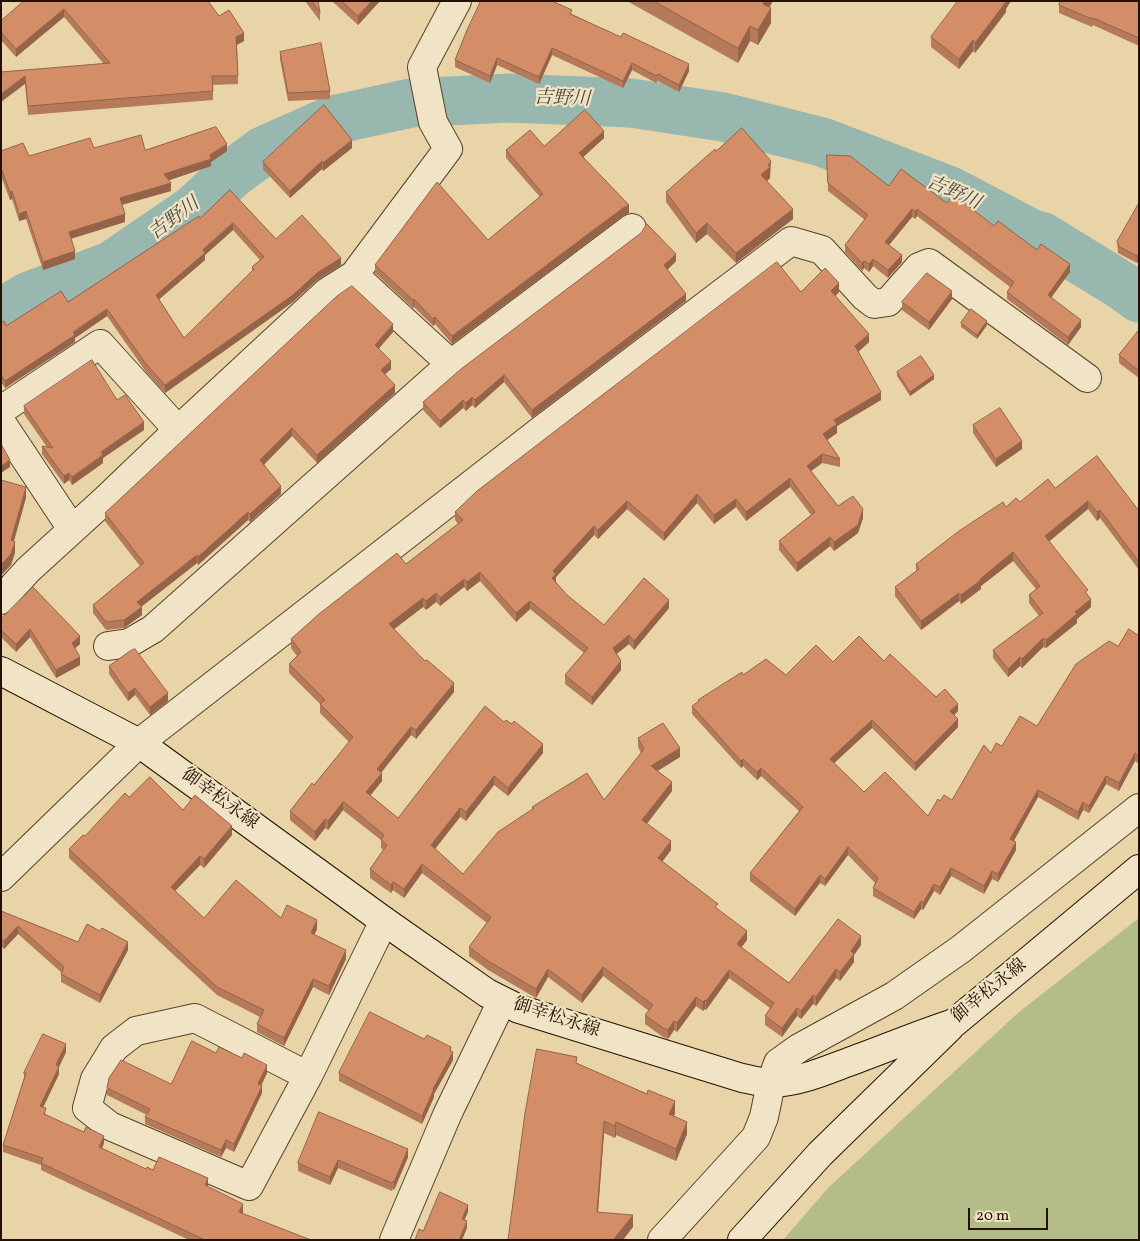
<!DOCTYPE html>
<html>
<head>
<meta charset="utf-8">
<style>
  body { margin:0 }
  #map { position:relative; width:1140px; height:1241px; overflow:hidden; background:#e8d4a7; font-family:Vollkorn,serif }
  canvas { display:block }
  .frame { position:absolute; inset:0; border:2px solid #251101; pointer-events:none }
  .scale { position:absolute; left:968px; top:1208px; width:80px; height:22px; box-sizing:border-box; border:2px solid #251101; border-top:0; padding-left:6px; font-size:15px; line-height:18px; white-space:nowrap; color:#251101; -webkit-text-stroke:4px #f0e3c6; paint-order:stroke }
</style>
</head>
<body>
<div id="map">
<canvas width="1140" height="1241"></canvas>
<div class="frame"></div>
<div class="scale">20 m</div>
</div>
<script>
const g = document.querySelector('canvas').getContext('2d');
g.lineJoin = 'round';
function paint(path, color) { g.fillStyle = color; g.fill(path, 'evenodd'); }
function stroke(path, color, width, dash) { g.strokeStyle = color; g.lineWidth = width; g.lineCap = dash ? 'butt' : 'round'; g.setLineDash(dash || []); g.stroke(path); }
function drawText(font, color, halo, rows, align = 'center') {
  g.font = font + ' Vollkorn,"Noto Serif JP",serif'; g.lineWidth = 4.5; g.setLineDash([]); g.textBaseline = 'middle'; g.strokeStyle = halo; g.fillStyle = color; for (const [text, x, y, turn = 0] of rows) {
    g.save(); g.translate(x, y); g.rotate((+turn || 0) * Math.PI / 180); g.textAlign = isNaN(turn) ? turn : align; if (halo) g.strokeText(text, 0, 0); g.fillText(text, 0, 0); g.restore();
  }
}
paint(new Path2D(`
  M 1139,918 L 1139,1240 L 783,1240 L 828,1188 L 1019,1012 Z`), '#b4bd88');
stroke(new Path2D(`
  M 1,313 L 29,296 L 111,266 L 193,210 L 232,174 L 263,151 L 333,120 L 411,103 L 509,98 L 631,103 L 723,117 L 822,142 L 950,191 L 1032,234 L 1043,237 L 1124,287 L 1139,298`), '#98b7ae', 49);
const street = new Path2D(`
  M 354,275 L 451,364
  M 1,410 L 100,344 L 178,430
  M 1,422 L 72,529
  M 1,600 L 28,570 L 106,499 L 178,430 L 327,292 L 354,275 L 448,149 L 433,122 L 422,67 L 457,1
  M 108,646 L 129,643 L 153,629 L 451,364 L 632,228
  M 1,877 L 139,743 L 540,431 L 791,241 L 822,250 L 865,297 L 874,304 L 888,302 L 919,267 L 929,263 L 1087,378
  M 308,1076 L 249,1186 L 110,1126 L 87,1108 L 95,1079 L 114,1048 L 136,1031 L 195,1018 L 308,1076 L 384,921
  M 394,1240 L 447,1115 L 502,1001
  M 662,1240 L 756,1137 L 764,1117 L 771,1083 L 778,1063 L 799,1048 L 894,996 L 961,949 L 1139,808`);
const secondary = new Path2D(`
  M 1,671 L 139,743 L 384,921 L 487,993 L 519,1009 L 742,1078 C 752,1080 763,1083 773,1083 C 798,1082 822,1072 846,1063 C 882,1050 917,1035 954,1023 L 1139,869
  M 742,1240 L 820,1154 L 949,1028`);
stroke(street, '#56422a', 30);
stroke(secondary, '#251101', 30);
stroke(street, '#f0e3c6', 28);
stroke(secondary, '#f0e3c6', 28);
paint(new Path2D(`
  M 24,1 L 219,16 L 244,41 L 237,45 L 238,84 L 213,85 L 213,100 L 28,115 L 25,84 L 1,72 L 104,64 L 64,17 L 16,57 L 1,40 L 1,21 Z
  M 305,1 L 318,1 L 320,12 L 320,21 Z
  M 332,1 L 380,1 L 358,25 Z
  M 477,1 L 552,1 L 572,14 L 689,71 L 679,92 L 658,81 L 656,83 L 632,70 L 623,88 L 552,55 L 539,84 L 497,65 L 490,83 L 455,67 L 455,60 L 480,3 Z
  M 627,1 L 773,1 L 769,7 L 771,23 L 758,45 L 750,41 L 738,63 Z
  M 1139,1 L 1139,46 L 1093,25 L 1092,27 L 1059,13 L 1059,5 Z
  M 1006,9 L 1006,12 L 975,53 L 973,51 L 959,69 L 931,47 L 931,37 Z
  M 280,52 L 330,91 L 330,99 L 288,101 L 280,59 Z
  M 604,138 L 583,157 L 629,213 L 623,216 L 452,344 L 435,324 L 433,326 L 414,307 L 413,308 L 375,273 L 375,265 L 488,240 L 540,197 L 506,158 L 506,150 Z
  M 94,148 L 145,150 L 227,151 L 211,162 L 211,166 L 169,180 L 171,191 L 122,205 L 125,222 L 71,239 L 75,259 L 43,270 L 26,219 L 19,221 L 12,199 L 10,200 L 1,176 L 1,151 L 29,156 Z
  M 352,148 L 323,171 L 322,169 L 290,198 L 263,169 L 263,162 Z
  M 716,151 L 771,172 L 770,173 L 770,178 L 767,181 L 793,219 L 736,263 L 707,234 L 696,243 L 666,202 L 666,192 Z
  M 827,155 L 889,186 L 947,203 L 994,226 L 1037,250 L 1070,272 L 1051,297 L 1081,327 L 1068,345 L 1007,299 L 1007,292 L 1010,287 L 917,216 L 915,219 L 912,217 L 889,245 L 902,262 L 888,278 L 873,266 L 869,272 L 864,268 L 862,271 L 845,252 L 845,245 L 865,220 L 828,191 Z
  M 230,190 L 276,239 L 341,265 L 317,280 L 293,302 L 165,393 L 146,372 L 107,316 L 75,338 L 75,342 L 5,388 L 1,382 L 1,323 L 6,326 L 68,302 L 200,218 ZM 233,230 L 260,260 L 252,267 L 252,271 L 184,338 L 159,299 L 205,260 L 205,255 Z
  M 1139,203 L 1137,263 L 1118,253 L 1117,242 Z
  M 676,261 L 667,270 L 686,301 L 532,418 L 504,382 L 475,408 L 472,405 L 466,411 L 463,408 L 440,428 L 423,410 L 423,402 Z
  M 801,292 L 839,292 L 835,296 L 869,342 L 858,352 L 881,400 L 837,426 L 837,433 L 827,440 L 840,459 L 840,467 L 822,463 L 811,471 L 838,506 L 863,518 L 858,533 L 834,551 L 830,546 L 797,572 L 779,550 L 779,541 L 811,515 L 790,487 L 746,521 L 736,507 L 714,524 L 697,503 L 664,541 L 627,509 L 598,539 L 594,535 L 556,577 L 556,582 L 567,595 L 604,625 L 669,608 L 634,650 L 629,644 L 617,654 L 621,670 L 592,705 L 565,684 L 565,675 L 584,653 L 530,609 L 516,622 L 480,581 L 467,591 L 464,587 L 440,606 L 436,602 L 426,610 L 423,607 L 394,629 L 454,692 L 416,739 L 411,735 L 381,772 L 382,781 L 370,795 L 398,818 L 543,753 L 508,796 L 494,785 L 466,821 L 460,817 L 435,849 L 463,874 L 532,809 L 532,807 L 604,800 L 641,753 L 638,747 L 638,738 L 680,757 L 657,771 L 672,791 L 647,824 L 671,850 L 662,862 L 718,909 L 747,940 L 741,948 L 789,983 L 861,945 L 854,955 L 854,962 L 840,981 L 836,978 L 816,1006 L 813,1004 L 801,1019 L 797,1016 L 782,1037 L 765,1025 L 765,1016 L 770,1008 L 729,978 L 706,1010 L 705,1009 L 703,1011 L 696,1006 L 677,1032 L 674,1030 L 668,1039 L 663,1037 L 645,1024 L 645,1015 L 649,1011 L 603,976 L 582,1003 L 548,977 L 536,998 L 488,970 L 469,956 L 469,947 L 487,923 L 422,873 L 404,898 L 393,890 L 391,893 L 370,878 L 370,869 L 383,850 L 381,848 L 381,840 L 344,811 L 343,810 L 328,830 L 325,828 L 315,841 L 290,820 L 290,811 L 314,785 L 349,742 L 320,713 L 320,704 L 289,673 L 289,664 L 297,656 L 291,648 L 291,639 L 406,564 L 458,524 L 455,520 L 455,512 Z
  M 952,299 L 929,330 L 902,310 L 902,302 Z
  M 961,323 L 987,325 L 977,339 L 961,327 Z
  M 1139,330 L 1139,378 L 1119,363 L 1119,355 Z
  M 393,332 L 379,348 L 391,369 L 385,374 L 395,393 L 317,463 L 292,436 L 264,465 L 281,494 L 250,522 L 248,520 L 198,565 L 197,563 L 141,607 L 142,615 L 124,628 L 106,630 L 93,613 L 93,605 L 140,566 L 105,521 L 105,513 Z
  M 897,372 L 934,379 L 910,396 L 897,376 Z
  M 117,400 L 144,430 L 103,458 L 103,463 L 72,485 L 69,480 L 64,484 L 42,454 L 42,446 L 47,447 L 24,414 L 24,406 Z
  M 973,425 L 1022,449 L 996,467 L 973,433 Z
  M 1055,488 L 1139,511 L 1139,570 L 1100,518 L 1097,521 L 1088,509 L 1049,541 L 1088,595 L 1091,607 L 1077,619 L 1077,623 L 1046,648 L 1043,647 L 1022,668 L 1020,666 L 1008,677 L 993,658 L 993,650 L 1039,616 L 1029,603 L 1029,595 L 1036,589 L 1013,561 L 981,586 L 981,589 L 961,604 L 959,601 L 921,630 L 895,596 L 895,587 L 916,571 L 916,564 L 1006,507 Z
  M 1,619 L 80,644 L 75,648 L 80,665 L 56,678 L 30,637 L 16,652 L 1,637 Z
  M 1139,636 L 1139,764 L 1135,761 L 1119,791 L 1106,784 L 1089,813 L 1083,810 L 1078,820 L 1038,797 L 1014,841 L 1016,850 L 998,882 L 992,879 L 984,894 L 951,876 L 940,895 L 934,891 L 923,910 L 921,909 L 914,919 L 873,896 L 873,888 L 875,883 L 848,855 L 825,886 L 820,883 L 795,916 L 750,881 L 750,873 L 799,811 L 761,776 L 757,780 L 743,766 L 741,768 L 692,714 L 692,706 L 698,702 L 698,700 L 743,675 L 786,675 L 833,662 L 884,661 L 958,711 L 954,715 L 958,727 L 915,771 L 872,728 L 834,763 L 864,792 L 928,816 L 940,801 L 952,800 L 991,753 L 1037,726 L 1118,646 Z
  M 109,666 L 168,701 L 150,715 L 135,695 L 128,701 L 109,674 Z
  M 183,810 L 232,835 L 204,868 L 200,865 L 175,891 L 204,918 L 281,918 L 317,929 L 314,935 L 346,959 L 329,995 L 313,987 L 284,1046 L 257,1032 L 257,1024 L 260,1017 L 217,995 L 69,858 L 69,849 L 85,836 Z
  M 1,911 L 78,942 L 128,950 L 100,1003 L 61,982 L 61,974 L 62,973 L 18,934 L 4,949 L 1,946 Z
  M 424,1039 L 451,1051 L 453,1060 L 434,1094 L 434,1097 L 422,1124 L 339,1081 L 339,1073 Z
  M 66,1052 L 59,1067 L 59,1074 L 43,1107 L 46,1115 L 104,1143 L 102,1148 L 146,1169 L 153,1170 L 208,1185 L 208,1187 L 243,1212 L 242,1214 L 311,1240 L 189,1240 L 41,1170 L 41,1165 L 3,1152 L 3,1145 L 24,1078 L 24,1073 Z
  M 577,1063 L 675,1113 L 674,1116 L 687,1134 L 676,1161 L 616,1135 L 615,1138 L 604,1133 L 598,1212 L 633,1227 L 508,1240 Z
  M 267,1073 L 261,1086 L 262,1093 L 234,1152 L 226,1148 L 221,1157 L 145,1124 L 145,1117 L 147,1115 L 107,1095 L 107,1088 L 171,1084 Z
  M 319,1112 L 408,1157 L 394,1190 L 393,1189 L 392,1191 L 338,1168 L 330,1185 L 298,1171 L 298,1163 Z`), '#b57a59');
paint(new Path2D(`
  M 372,1 L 380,1 L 358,25 L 358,16 Z
  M 764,1 L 773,1 L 763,19 L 763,4 Z
  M 1004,1 L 1011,1 L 1006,9 L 1006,12 L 975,53 L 975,43 Z
  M 771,8 L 771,23 L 758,45 L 758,30 Z
  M 64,9 L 64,17 L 16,57 L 16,49 Z
  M 750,26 L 750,41 L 738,63 L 738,48 Z
  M 244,33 L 244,41 L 236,45 L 236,37 Z
  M 973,40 L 973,51 L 959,69 L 959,59 Z
  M 552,48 L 552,55 L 539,84 L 539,77 Z
  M 497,58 L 497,65 L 490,83 L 490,76 Z
  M 632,63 L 632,70 L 623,88 L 623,81 Z
  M 689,64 L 689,71 L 679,92 L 679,85 Z
  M 25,76 L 25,84 L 1,102 L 1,94 Z
  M 604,131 L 604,138 L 579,161 L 579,153 Z
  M 352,140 L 352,148 L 323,171 L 323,163 Z
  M 227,144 L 227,151 L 211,162 L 211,166 L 164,182 L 164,174 L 210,155 Z
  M 322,161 L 322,169 L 290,198 L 290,191 Z
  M 771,161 L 770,178 L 761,186 L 761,175 L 768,165 Z
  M 171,183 L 171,191 L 120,205 L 120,198 Z
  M 12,191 L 12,199 L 10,200 L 10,192 Z
  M 629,205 L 629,213 L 623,216 L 452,344 L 452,336 L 623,208 Z
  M 793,209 L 793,219 L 736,263 L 736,253 Z
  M 912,209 L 912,217 L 885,250 L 885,242 Z
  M 917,209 L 917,216 L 915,219 L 915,212 Z
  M 26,211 L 26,219 L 19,221 L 19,214 Z
  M 125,214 L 125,222 L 69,239 L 69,232 Z
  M 233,223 L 233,230 L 205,255 L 205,260 L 156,302 L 156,295 L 203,250 Z
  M 707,223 L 707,234 L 696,243 L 696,233 Z
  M 75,251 L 75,259 L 43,270 L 43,262 Z
  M 1139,253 L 1139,260 L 1137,263 L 1137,256 Z
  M 676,254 L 676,261 L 664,273 L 664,265 Z
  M 902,255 L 902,262 L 888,278 L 888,270 Z
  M 341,258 L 341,265 L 317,280 L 293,302 L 165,393 L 165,385 L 317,273 Z
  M 873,259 L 873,266 L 869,272 L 869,264 Z
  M 864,261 L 864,268 L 862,271 L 862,263 Z
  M 1070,264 L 1070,272 L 1048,302 L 1048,295 Z
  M 839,283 L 839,292 L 831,300 L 831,291 Z
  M 952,291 L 952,299 L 929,330 L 929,322 Z
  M 686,294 L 686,301 L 532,418 L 532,410 Z
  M 414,299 L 414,307 L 413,308 L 413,300 Z
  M 107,309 L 107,316 L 75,338 L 75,342 L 5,388 L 5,381 Z
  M 435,317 L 435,324 L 433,326 L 433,319 Z
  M 1081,320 L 1081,327 L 1068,345 L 1068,337 Z
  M 987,321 L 987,325 L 977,339 L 977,335 Z
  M 393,324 L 393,332 L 375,353 L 375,345 Z
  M 869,334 L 869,342 L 855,355 L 855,346 Z
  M 391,361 L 391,369 L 381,378 L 381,370 Z
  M 504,375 L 504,382 L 475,408 L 475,400 Z
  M 934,375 L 934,379 L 910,396 L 910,392 Z
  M 395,385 L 395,393 L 317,463 L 317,455 Z
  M 881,392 L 881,400 L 837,426 L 837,433 L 823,443 L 823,434 L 834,420 Z
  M 472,397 L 472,405 L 466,411 L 466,403 Z
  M 463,400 L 463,408 L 440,428 L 440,421 Z
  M 144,422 L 144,430 L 103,458 L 103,463 L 72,485 L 72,477 L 101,452 Z
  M 292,428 L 292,436 L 260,468 L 260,460 Z
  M 1022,441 L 1022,449 L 996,467 L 996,459 Z
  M 822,454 L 822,463 L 807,474 L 807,466 Z
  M 10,460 L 10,467 L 1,473 L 1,466 Z
  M 69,473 L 69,480 L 64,484 L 64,476 Z
  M 790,478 L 790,487 L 746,521 L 746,512 Z
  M 281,486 L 281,494 L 250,522 L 250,514 Z
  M 26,487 L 26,498 L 11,552 L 11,540 Z
  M 697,494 L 697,503 L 664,541 L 664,533 Z
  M 736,499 L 736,507 L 714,524 L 714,515 Z
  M 627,501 L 627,509 L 598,539 L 598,530 Z
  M 1088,501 L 1088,509 L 1045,545 L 1045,536 Z
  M 863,509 L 863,518 L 858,533 L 834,551 L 834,542 Z
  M 1100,510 L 1100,518 L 1097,521 L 1097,512 Z
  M 248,512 L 248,520 L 198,565 L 198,557 Z
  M 594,526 L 594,535 L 556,577 L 556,583 L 552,587 L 553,571 Z
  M 830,537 L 830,546 L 797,572 L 797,563 Z
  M 15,542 L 15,553 L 11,565 L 1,576 L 1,565 Z
  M 1013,552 L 1013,561 L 981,586 L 981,589 L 961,604 L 961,595 L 980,579 Z
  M 197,555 L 197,563 L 137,610 L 137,602 Z
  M 480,572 L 480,581 L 467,591 L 467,582 Z
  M 464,579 L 464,587 L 440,606 L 440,598 Z
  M 436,593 L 436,602 L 426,610 L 426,601 Z
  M 959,593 L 959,601 L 921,630 L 921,621 Z
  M 423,598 L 423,607 L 389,633 L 389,624 Z
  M 1091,599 L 1091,607 L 1077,619 L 1077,623 L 1046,648 L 1046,640 L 1075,612 Z
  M 669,600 L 669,608 L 634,650 L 634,641 Z
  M 530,601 L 530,609 L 516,622 L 516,613 Z
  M 142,607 L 142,615 L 124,628 L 124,620 Z
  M 30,629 L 30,637 L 16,652 L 16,644 Z
  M 629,635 L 629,644 L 613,656 L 613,648 Z
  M 80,636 L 80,644 L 72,651 L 72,643 Z
  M 1043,638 L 1043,647 L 1022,668 L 1022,659 Z
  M 80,657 L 80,665 L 56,678 L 56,670 Z
  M 1020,657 L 1020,666 L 1008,677 L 1008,669 Z
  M 621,661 L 621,670 L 592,705 L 592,697 Z
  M 454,683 L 454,692 L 416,739 L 416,730 Z
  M 135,688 L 135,695 L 128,701 L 128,693 Z
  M 168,693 L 168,701 L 150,715 L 150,707 Z
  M 958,704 L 958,711 L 950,719 L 950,711 Z
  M 958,719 L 958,727 L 915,771 L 915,763 Z
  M 872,720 L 872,728 L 830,767 L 830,759 Z
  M 411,727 L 411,735 L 377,778 L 377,769 Z
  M 543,744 L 543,753 L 508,796 L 508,788 Z
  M 680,748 L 680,757 L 651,775 L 651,766 Z
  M 1135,753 L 1135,761 L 1119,791 L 1119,783 Z
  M 743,759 L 743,766 L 741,768 L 741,761 Z
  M 761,768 L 761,776 L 757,780 L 757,772 Z
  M 382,773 L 382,781 L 366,801 L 366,792 Z
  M 494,776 L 494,785 L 466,821 L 466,812 Z
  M 1106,776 L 1106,784 L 1089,813 L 1089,806 Z
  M 672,782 L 672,791 L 642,829 L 642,820 Z
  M 1038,790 L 1038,797 L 1010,847 L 1010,839 Z
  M 343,802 L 343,810 L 328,830 L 328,821 Z
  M 1083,802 L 1083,810 L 1078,820 L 1078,812 Z
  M 460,808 L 460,817 L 431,854 L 431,845 Z
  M 325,819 L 325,828 L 315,841 L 315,832 Z
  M 232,826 L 232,835 L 204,868 L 204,859 Z
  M 671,841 L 671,850 L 658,867 L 658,858 Z
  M 1016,842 L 1016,850 L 998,882 L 998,874 Z
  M 848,847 L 848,855 L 825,886 L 825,879 Z
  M 200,856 L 200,865 L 171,895 L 171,887 Z
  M 422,864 L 422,873 L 404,898 L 404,889 Z
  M 951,868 L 951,876 L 940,895 L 940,887 Z
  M 992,871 L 992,879 L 984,894 L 984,886 Z
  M 820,875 L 820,883 L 795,916 L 795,909 Z
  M 393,882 L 393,890 L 391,893 L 391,885 Z
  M 934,884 L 934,891 L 923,910 L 923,903 Z
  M 921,901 L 921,909 L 914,919 L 914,912 Z
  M 317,920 L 317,929 L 311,942 L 311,933 Z
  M 18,926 L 18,934 L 4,949 L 4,941 Z
  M 747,931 L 747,940 L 737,953 L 737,944 Z
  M 861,936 L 861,945 L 854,955 L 854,962 L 840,981 L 840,972 L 851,951 Z
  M 128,942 L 128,950 L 100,1003 L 100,995 Z
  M 346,950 L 346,959 L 329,995 L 329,986 Z
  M 603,967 L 603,976 L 582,1003 L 582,995 Z
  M 548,969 L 548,977 L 536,998 L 536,989 Z
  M 836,969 L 836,978 L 816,1006 L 816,997 Z
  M 729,970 L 729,978 L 706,1010 L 706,1001 Z
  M 313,979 L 313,987 L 284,1046 L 284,1038 Z
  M 813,995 L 813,1004 L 801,1019 L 801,1011 Z
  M 696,997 L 696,1006 L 677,1032 L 677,1023 Z
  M 705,1000 L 705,1009 L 703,1011 L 703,1002 Z
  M 797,1008 L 797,1016 L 782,1037 L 782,1028 Z
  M 674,1021 L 674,1030 L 668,1039 L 668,1030 Z
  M 66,1044 L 66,1052 L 56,1073 L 56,1065 Z
  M 451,1047 L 451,1054 L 453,1052 L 453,1060 L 434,1094 L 434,1097 L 422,1124 L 422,1116 L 433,1089 Z
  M 267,1065 L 267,1073 L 258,1092 L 258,1084 Z
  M 59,1067 L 59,1074 L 40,1114 L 40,1106 Z
  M 262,1086 L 262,1093 L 234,1152 L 234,1144 Z
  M 675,1101 L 675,1113 L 669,1126 L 669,1114 Z
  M 604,1121 L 604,1133 L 597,1224 L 597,1212 Z
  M 616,1122 L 616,1135 L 615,1138 L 615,1126 Z
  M 687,1122 L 687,1134 L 676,1161 L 676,1149 Z
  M 104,1136 L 104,1143 L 99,1155 L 99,1147 Z
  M 226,1140 L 226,1148 L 221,1157 L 221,1150 Z
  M 408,1149 L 408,1157 L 394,1190 L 394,1182 Z
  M 338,1160 L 338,1168 L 330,1185 L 330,1177 Z
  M 208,1178 L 208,1185 L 205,1193 L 205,1185 Z
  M 243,1204 L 243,1212 L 239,1220 L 239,1212 Z
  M 468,1205 L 468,1212 L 462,1226 L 462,1219 Z
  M 633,1215 L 633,1227 L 623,1240 L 613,1240 Z
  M 467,1221 L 467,1228 L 462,1240 L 459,1240 Z`), '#946349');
const building = new Path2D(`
  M 24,1 L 208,1 L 219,16 L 229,10 L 244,33 L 236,37 L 238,76 L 212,76 L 213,91 L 28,106 L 25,76 L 1,94 L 1,72 L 110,63 L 64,9 L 16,49 L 1,32 L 1,21 Z
  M 312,1 L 318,1 L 320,12 Z
  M 342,1 L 372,1 L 358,16 Z
  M 481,1 L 552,1 L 572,10 L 570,14 L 621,37 L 623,33 L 689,64 L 679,85 L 658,74 L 656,76 L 632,63 L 623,81 L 552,48 L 539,77 L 497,58 L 490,76 L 455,60 L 467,30 Z
  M 654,1 L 764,1 L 763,4 L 771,8 L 758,30 L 750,26 L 738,48 Z
  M 958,1 L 1004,1 L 1006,2 L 975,43 L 973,40 L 959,59 L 931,37 Z
  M 1061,1 L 1139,1 L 1139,38 L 1093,18 L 1092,19 L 1059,5 Z
  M 321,43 L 330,91 L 288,93 L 280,52 Z
  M 324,105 L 352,140 L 323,163 L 322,161 L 290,191 L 263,162 Z
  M 585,110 L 604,131 L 579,153 L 629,205 L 623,208 L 452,336 L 435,317 L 433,319 L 414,299 L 413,300 L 375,265 L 437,182 L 488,240 L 543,194 L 506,150 L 530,130 L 544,146 Z
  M 216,127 L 227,144 L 210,155 L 211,159 L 164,174 L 171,183 L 120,198 L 125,214 L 69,232 L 75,251 L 43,262 L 26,211 L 19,214 L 12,191 L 10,192 L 1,168 L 1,151 L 23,143 L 29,156 L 90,138 L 94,148 L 141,135 L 145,150 Z
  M 742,128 L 771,161 L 768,165 L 770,167 L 761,175 L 793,209 L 736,253 L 707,223 L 696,233 L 666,192 L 715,149 L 716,151 Z
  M 827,155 L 850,156 L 889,186 L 901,169 L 947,203 L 953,194 L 994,226 L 998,221 L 1037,250 L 1041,244 L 1070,264 L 1048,295 L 1081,320 L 1068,337 L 1007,292 L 1014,282 L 917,209 L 915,212 L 912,209 L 885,242 L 902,255 L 888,270 L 873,259 L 869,264 L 864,261 L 862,263 L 845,245 L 868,215 L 828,183 Z
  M 230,190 L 276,239 L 302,215 L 341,258 L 317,273 L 293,295 L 165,385 L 146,364 L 107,309 L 73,332 L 75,335 L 5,381 L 1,375 L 1,323 L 4,321 L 6,326 L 61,291 L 68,302 L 199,216 L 200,218 ZM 233,223 L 264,257 L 252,267 L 254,269 L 184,338 L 156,295 L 205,253 L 203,250 Z
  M 1139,203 L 1139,253 L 1137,256 L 1118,246 L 1119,244 L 1117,242 Z
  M 647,224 L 676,254 L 664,265 L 686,294 L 532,410 L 504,375 L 475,400 L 472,397 L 466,403 L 463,400 L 440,421 L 423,402 L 461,369 L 641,233 Z
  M 777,262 L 801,292 L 825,268 L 839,283 L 831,291 L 869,334 L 855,346 L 881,392 L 834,420 L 837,424 L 823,434 L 840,459 L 822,454 L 807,466 L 838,506 L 853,496 L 863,509 L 858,525 L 834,542 L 830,537 L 797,563 L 779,541 L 815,512 L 790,478 L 746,512 L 736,499 L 714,515 L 697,494 L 664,533 L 627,501 L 598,530 L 594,526 L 553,571 L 556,574 L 552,578 L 567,595 L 604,625 L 644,578 L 669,600 L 634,641 L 629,635 L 613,648 L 621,661 L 592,697 L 565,675 L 588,648 L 530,601 L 516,613 L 480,572 L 467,582 L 464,579 L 440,598 L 436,593 L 426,601 L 423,598 L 389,624 L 425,661 L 427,660 L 454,683 L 416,730 L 411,727 L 377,769 L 382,773 L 366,792 L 398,818 L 485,706 L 504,722 L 506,720 L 512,724 L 514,721 L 543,744 L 508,788 L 494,776 L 466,812 L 460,808 L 431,845 L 463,874 L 498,832 L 534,808 L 532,807 L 587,773 L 604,800 L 644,749 L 638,738 L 663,723 L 680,748 L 651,766 L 672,782 L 642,820 L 671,841 L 658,858 L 718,904 L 715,907 L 747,931 L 737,944 L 789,983 L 838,919 L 861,936 L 851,951 L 854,954 L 840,972 L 836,969 L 816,997 L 813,995 L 801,1011 L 797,1008 L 782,1028 L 765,1016 L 774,1003 L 729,970 L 706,1001 L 705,1000 L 703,1002 L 696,997 L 677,1023 L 674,1021 L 668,1030 L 663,1028 L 645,1015 L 653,1005 L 603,967 L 582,995 L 548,969 L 536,989 L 488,961 L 469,947 L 491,917 L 422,864 L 404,889 L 393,882 L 391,885 L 370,869 L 387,845 L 381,840 L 384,835 L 344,802 L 343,802 L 328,821 L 325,819 L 315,832 L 290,811 L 312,783 L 314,785 L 353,737 L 320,704 L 325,700 L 289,664 L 301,652 L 291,639 L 319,614 L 397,553 L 406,564 L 463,520 L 455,512 L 477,491 L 550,435 Z
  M 927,273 L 952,291 L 929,322 L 902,302 Z
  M 352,286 L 393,324 L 375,345 L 391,361 L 381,370 L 395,385 L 317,455 L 292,428 L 260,460 L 281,486 L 250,514 L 248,512 L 198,557 L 197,555 L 137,602 L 142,607 L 124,620 L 106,622 L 93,605 L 144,563 L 105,513 L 337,296 Z
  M 971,309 L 987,321 L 977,335 L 961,323 Z
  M 1139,330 L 1139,371 L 1119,355 Z
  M 921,356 L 934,375 L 910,392 L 897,372 Z
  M 92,360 L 117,400 L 125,395 L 144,422 L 101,452 L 103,455 L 72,477 L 69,473 L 64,476 L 42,446 L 53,448 L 24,406 Z
  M 1000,408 L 1022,441 L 996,459 L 973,425 Z
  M 1,444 L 10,460 L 1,466 Z
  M 1097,456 L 1139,511 L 1139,562 L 1100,510 L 1097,512 L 1088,501 L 1045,536 L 1088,590 L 1085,592 L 1091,599 L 1075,612 L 1077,614 L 1046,640 L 1043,638 L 1022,659 L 1020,657 L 1008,669 L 993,650 L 1043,613 L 1029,595 L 1040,586 L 1013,552 L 980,579 L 981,580 L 961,595 L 959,593 L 921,621 L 895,587 L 919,569 L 916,564 L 959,531 L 1003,502 L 1006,507 L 1016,498 L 1020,502 L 1048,479 L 1055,488 Z
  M 1,480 L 26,487 L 11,540 L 15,542 L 11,554 L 1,565 Z
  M 33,587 L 80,636 L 72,643 L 80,657 L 56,670 L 30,629 L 16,644 L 1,630 L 1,619 Z
  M 1129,629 L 1139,636 L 1139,757 L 1135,753 L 1119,783 L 1106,776 L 1089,806 L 1083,802 L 1078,812 L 1038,790 L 1010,839 L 1016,842 L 998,874 L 992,871 L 984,886 L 951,868 L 940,887 L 934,884 L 923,903 L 921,901 L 914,912 L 873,888 L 878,878 L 848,847 L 825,879 L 820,875 L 795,909 L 750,873 L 803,807 L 761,768 L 757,772 L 743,759 L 741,761 L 692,706 L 699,701 L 698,700 L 742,672 L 743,675 L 766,659 L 786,675 L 816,645 L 833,662 L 859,636 L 884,661 L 890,654 L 936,697 L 945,689 L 958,704 L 950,711 L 958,719 L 915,763 L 872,720 L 830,759 L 864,792 L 885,772 L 928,816 L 938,799 L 940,801 L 944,795 L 952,800 L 984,745 L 991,753 L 996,743 L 1002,746 L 1020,716 L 1037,726 L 1076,664 L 1109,641 L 1118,646 Z
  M 135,649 L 168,693 L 150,707 L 135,688 L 128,693 L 109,666 L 130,651 Z
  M 150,777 L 183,810 L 195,795 L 232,826 L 204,859 L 200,856 L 171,887 L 204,918 L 236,880 L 281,918 L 287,905 L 317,920 L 311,933 L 346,950 L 329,986 L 313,979 L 284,1038 L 257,1024 L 264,1010 L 217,987 L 69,849 L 83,835 L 85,836 L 125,793 L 129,797 Z
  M 1,911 L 78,942 L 87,924 L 100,931 L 102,928 L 128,942 L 100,995 L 61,974 L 64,967 L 18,926 L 4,941 L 1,938 Z
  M 370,1012 L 424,1039 L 427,1035 L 451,1047 L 450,1051 L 453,1052 L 433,1089 L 434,1089 L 422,1116 L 339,1073 Z
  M 43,1034 L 66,1044 L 56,1065 L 59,1067 L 40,1106 L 46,1108 L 44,1114 L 84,1132 L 86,1127 L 104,1136 L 99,1147 L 146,1169 L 147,1167 L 153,1170 L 159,1157 L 208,1178 L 205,1185 L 243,1204 L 239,1212 L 311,1240 L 205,1240 L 41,1163 L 43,1158 L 3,1145 L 26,1073 L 24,1073 Z
  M 192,1041 L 216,1053 L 219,1047 L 242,1058 L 244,1053 L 267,1065 L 258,1084 L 262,1086 L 234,1144 L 226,1140 L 221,1150 L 145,1117 L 150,1109 L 107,1088 L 109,1078 L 121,1060 L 171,1084 Z
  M 537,1049 L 577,1057 L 576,1063 L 647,1094 L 648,1090 L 675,1101 L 669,1114 L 687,1122 L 676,1149 L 616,1122 L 615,1126 L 604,1121 L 597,1212 L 633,1215 L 613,1240 L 508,1240 L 525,1113 Z
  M 319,1112 L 408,1149 L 394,1182 L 393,1181 L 392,1183 L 338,1160 L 330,1177 L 298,1163 Z
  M 440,1192 L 468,1205 L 462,1219 L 467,1221 L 459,1240 L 415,1240 L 419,1229 L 423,1231 Z`);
paint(building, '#d38e68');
stroke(building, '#946349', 1);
drawText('18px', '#251101', '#f0e3c6', [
  ["御幸松永線",219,800,36],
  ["御幸松永線",990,992,-39],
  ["御幸松永線",556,1019,18]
]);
drawText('italic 19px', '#4d4b3e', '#f0e3c6', [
  ["吉野川",562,100,2],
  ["吉野川",953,194,24],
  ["吉野川",175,220,-37]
]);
</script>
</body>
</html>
